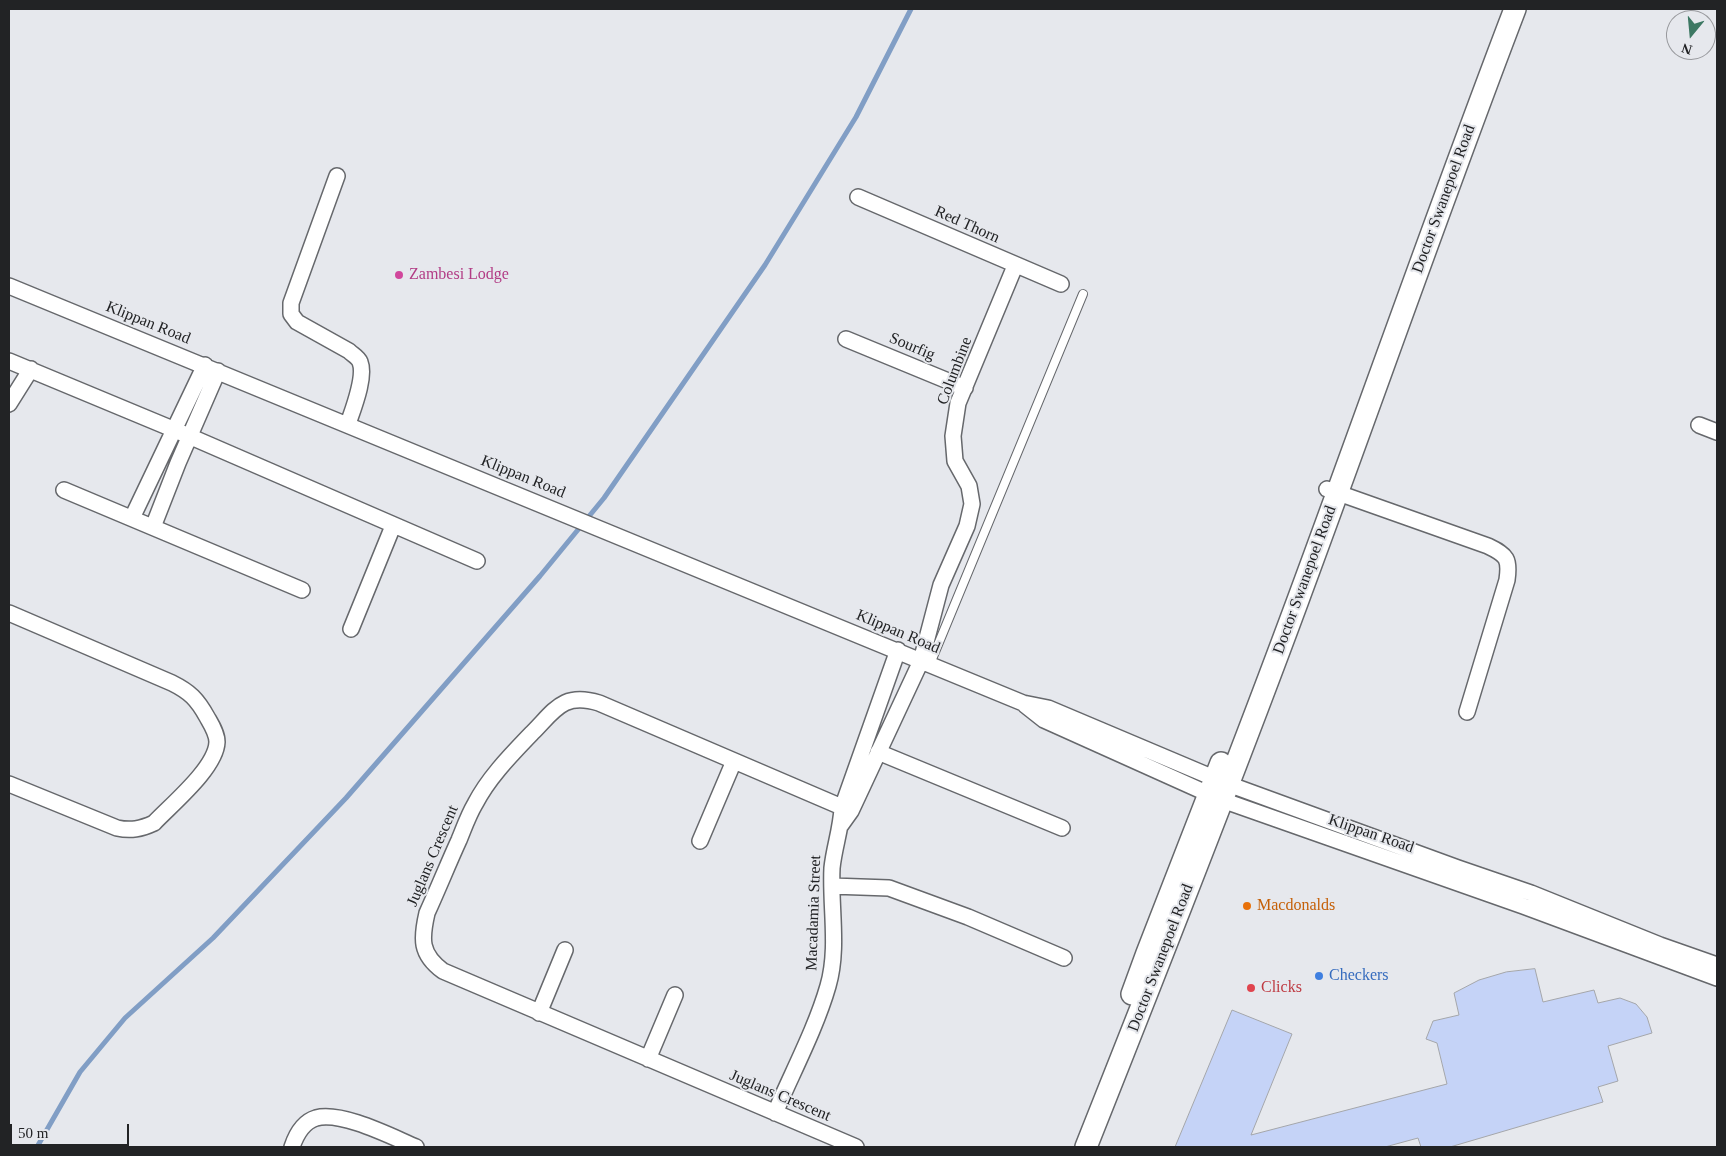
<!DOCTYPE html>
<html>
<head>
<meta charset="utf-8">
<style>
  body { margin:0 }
  #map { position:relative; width:1726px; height:1156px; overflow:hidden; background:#e6e8ed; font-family:"Times New Roman",serif }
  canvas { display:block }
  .frame { position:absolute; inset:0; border:10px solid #222325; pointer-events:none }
  .north { position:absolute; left:1666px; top:10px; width:50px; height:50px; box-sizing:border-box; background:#e6e8ed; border:1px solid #98999d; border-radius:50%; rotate:197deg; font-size:14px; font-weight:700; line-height:20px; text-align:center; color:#222325 }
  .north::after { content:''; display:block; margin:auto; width:18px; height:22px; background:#3d7863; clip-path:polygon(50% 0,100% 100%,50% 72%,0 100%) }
  .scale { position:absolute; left:10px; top:1124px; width:119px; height:22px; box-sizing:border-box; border:2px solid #222325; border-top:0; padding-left:6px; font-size:15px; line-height:18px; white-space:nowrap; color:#222325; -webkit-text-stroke:4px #e6e8ed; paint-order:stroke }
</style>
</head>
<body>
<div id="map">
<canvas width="1726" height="1156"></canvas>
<div class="frame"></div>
<div class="north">N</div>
<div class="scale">50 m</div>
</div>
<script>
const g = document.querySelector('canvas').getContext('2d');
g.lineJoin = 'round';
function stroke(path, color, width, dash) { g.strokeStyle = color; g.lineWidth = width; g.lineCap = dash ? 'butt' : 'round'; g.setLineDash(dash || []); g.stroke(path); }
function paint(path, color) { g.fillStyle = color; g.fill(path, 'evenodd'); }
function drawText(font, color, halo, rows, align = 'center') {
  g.font = font + ' "Times New Roman",serif'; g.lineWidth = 4; g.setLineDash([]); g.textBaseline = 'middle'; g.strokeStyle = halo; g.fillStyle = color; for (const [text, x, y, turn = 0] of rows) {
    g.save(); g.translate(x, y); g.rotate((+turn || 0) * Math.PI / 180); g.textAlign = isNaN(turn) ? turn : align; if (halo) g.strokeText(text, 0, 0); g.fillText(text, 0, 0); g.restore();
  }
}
stroke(new Path2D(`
  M 37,1147 L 80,1072 L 125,1018 L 213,938 L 346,798 L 540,576 L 604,498 L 765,265 L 856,117 L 911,9`), '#819ec5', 5);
const building = new Path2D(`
  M 1535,969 L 1543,1002 L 1594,990 L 1598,1003 L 1620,998 L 1636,1004 L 1647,1017 L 1652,1033 L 1608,1046 L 1618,1081 L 1598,1087 L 1603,1102 L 1450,1147 L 1421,1147 L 1418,1138 L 1385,1147 L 1175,1147 L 1232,1010 L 1292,1034 L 1251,1135 L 1447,1084 L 1437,1043 L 1426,1039 L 1433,1021 L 1459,1015 L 1454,993 L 1479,980 L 1506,972 Z`);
paint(building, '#c5d3f7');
stroke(building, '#a4a6aa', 1);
const service = new Path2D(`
  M 930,664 L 1083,294`);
const minor = new Path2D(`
  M 337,176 L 291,303 L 291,314 L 297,322 L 349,351 C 353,355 358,357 360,362 C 366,377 353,409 348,424
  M 858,197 L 1061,284
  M 9,286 L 1023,703 L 1048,708 L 1228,784 L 1458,868 L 1531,893 L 1660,945 L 1717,965
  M 846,339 L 965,388
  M 9,361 L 175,430 L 477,561
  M 9,404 L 31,369
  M 1699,425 L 1717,432
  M 1327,489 L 1488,546 C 1507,555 1510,559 1507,580 L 1467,712
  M 64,490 L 302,590
  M 132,518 L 205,365
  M 153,527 L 178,463 L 218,371
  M 9,613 L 172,683 C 190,692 197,699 207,717 C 211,724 217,733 217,742 C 216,768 172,804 154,823 C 141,829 131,831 117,828 L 9,784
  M 351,629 L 393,526
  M 1025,705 L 1044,720 L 1222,800 L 1523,906 L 1717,978
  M 878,752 L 1062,828
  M 851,811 L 599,703 C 563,692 555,710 532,733 C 511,755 489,777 475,804 C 468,816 464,828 459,840 C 448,864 438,889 427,913 C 421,939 420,954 443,971 L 856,1147
  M 841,825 L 851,811 L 921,661 L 941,585 L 967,526 L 972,504 L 969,486 L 955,461 L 953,436 L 958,403 L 1015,266
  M 700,841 L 734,761
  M 832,886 L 889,888 L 968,917 L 1064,958
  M 539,1013 L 565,950
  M 648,1059 L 675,995
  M 775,1113 C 792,1073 816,1028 828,986 C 839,948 830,907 832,868 C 834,848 841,829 842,808 L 898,650
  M 292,1147 C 296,1135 303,1122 316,1118 C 342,1111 392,1137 416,1147`);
const secondary = new Path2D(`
  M 1132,994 L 1147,953 L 1221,763
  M 1086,1147 C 1158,966 1230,784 1298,600 C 1371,403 1440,205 1515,9`);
stroke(service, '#66686c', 10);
stroke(minor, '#66686c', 18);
stroke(secondary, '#66686c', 24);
stroke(service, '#fff', 8);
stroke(minor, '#fff', 15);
stroke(secondary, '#fff', 21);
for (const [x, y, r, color] of [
  [399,275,5,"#d1479c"],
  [1247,906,5,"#e8710a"],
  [1319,976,5,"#3f7fe0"],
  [1251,988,5,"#e0444e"]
]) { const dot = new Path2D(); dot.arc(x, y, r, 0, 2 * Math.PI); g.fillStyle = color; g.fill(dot); stroke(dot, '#e6e8ed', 2); }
drawText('16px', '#222325', '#e6e8ed', [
  ["Doctor Swanepoel Road",1444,199,-70],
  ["Red Thorn",967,225,24],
  ["Klippan Road",148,323,22],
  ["Sourfig",912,347,23],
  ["Columbine",955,371,-69],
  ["Klippan Road",523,477,22],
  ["Doctor Swanepoel Road",1305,580,-70],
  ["Klippan Road",898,632,23],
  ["Klippan Road",1371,834,19],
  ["Juglans Crescent",433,856,-67],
  ["Macadamia Street",814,913,-88],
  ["Doctor Swanepoel Road",1161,958,-69],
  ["Juglans Crescent",780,1096,23]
]);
drawText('16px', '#b23c85', '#e6e8ed', [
  ["Zambesi Lodge",409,275]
], 'left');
drawText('16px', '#c56008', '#e6e8ed', [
  ["Macdonalds",1257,906]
], 'left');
drawText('16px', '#366cbe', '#e6e8ed', [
  ["Checkers",1329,976]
], 'left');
drawText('16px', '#be3a42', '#e6e8ed', [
  ["Clicks",1261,988]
], 'left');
</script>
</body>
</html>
